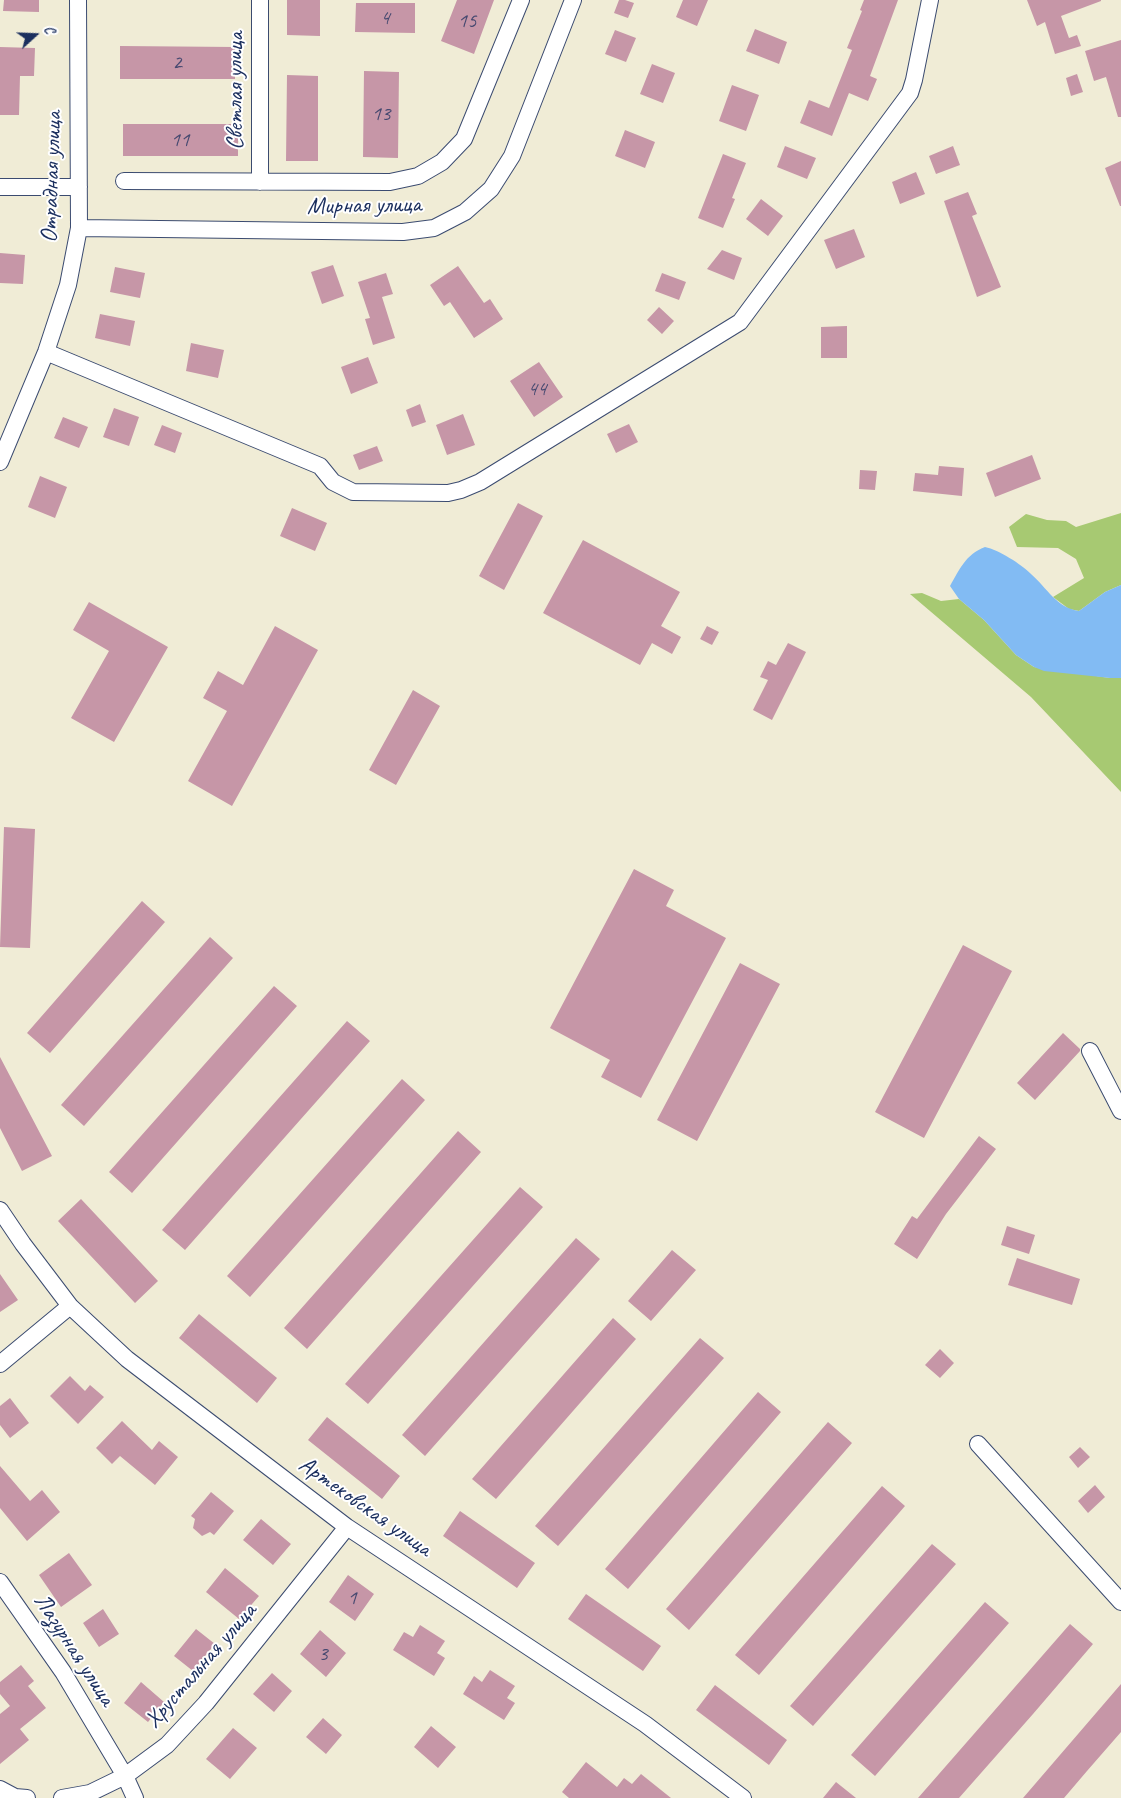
<!DOCTYPE html>
<html>
<head>
<meta charset="utf-8">
<style>
  body { margin:0 }
  #map { position:relative; width:1121px; height:1798px; overflow:hidden; background:#f0ecd6; font-family:Caveat,sans-serif }
  canvas { display:block }
  .north { position:absolute; left:10px; top:10px; width:50px; height:50px; -webkit-text-stroke:4px #fff; paint-order:stroke; rotate:70deg; font-size:14px; font-weight:700; line-height:20px; text-align:center; color:#1b2f5e }
  .north::after { content:''; display:block; margin:auto; width:18px; height:22px; background:#1b2f5e; clip-path:polygon(50% 0,100% 100%,50% 72%,0 100%) }
</style>
</head>
<body>
<div id="map">
<canvas width="1121" height="1798"></canvas>
<div class="north">С</div>
</div>
<script>
const g = document.querySelector('canvas').getContext('2d');
g.lineJoin = 'round';
function paint(path, color) { g.fillStyle = color; g.fill(path, 'evenodd'); }
function stroke(path, color, width, dash) { g.strokeStyle = color; g.lineWidth = width; g.lineCap = dash ? 'butt' : 'round'; g.setLineDash(dash || []); g.stroke(path); }
function drawText(font, color, halo, rows, align = 'center') {
  g.font = font + ' Caveat,sans-serif'; g.lineWidth = 4; g.setLineDash([]); g.textBaseline = 'middle'; g.strokeStyle = halo; g.fillStyle = color; for (const [text, x, y, turn = 0] of rows) {
    g.save(); g.translate(x, y); g.rotate((+turn || 0) * Math.PI / 180); g.textAlign = isNaN(turn) ? turn : align; if (halo) g.strokeText(text, 0, 0); g.fillText(text, 0, 0); g.restore();
  }
}
paint(new Path2D(`
  M 1121,513 L 1121,585 L 1105,592 L 1079,611 L 1069,609 L 1053,597 L 1084,578 L 1076,559 L 1058,548 L 1017,547 L 1009,527 L 1026,514 L 1047,520 L 1066,521 L 1076,527 Z
  M 922,593 L 941,601 L 959,599 L 984,620 L 1016,655 L 1034,667 L 1110,678 L 1121,678 L 1121,792 L 1031,697 L 910,594 Z`), '#a7c972');
paint(new Path2D(`
  M 985,547 C 999,550 1021,564 1031,574 C 1047,588 1057,608 1079,611 L 1105,592 L 1121,585 L 1121,678 L 1110,678 L 1044,671 L 1034,667 L 1016,655 L 984,620 L 959,599 L 950,586 C 960,569 965,555 985,547 Z`), '#82bbf3');
paint(new Path2D(`
  M 4,0 L 39,0 L 39,12 L 3,11 Z
  M 287,0 L 320,0 L 320,36 L 287,35 Z
  M 457,0 L 494,0 L 474,54 L 441,41 Z
  M 619,0 L 625,0 L 634,3 L 628,18 L 614,13 Z
  M 683,0 L 708,0 L 697,26 L 676,17 Z
  M 864,0 L 898,0 L 870,76 L 877,79 L 868,101 L 849,93 L 832,136 L 800,123 L 809,100 L 829,108 L 852,50 L 847,48 L 862,11 L 860,10 Z
  M 1027,0 L 1101,0 L 1101,1 L 1061,16 L 1069,38 L 1077,35 L 1081,46 L 1055,54 L 1045,22 L 1037,26 Z
  M 356,3 L 415,3 L 415,33 L 355,32 Z
  M 755,29 L 787,42 L 779,64 L 746,51 Z
  M 615,30 L 636,38 L 626,62 L 605,54 Z
  M 1121,40 L 1121,117 L 1118,117 L 1106,77 L 1094,81 L 1085,51 Z
  M 120,46 L 235,47 L 235,79 L 120,79 Z
  M 0,47 L 35,48 L 34,76 L 20,76 L 19,115 L 0,115 Z
  M 652,64 L 675,73 L 663,103 L 640,94 Z
  M 364,71 L 399,72 L 398,158 L 363,157 Z
  M 1077,74 L 1083,92 L 1071,96 L 1066,78 Z
  M 287,75 L 318,76 L 318,161 L 286,161 Z
  M 732,85 L 759,95 L 746,131 L 719,121 Z
  M 123,124 L 238,124 L 238,156 L 123,156 Z
  M 625,130 L 655,142 L 645,168 L 615,156 Z
  M 785,146 L 816,158 L 807,179 L 777,167 Z
  M 953,146 L 960,165 L 936,174 L 929,156 Z
  M 723,154 L 746,163 L 732,198 L 735,199 L 723,228 L 698,218 Z
  M 1121,161 L 1121,206 L 1120,206 L 1105,168 Z
  M 916,172 L 925,194 L 900,204 L 892,182 Z
  M 968,192 L 977,214 L 972,216 L 1001,287 L 977,297 L 944,201 Z
  M 761,199 L 783,216 L 768,236 L 746,219 Z
  M 854,229 L 865,257 L 836,269 L 824,240 Z
  M 722,250 L 742,258 L 734,280 L 707,269 Z
  M 0,253 L 25,255 L 23,284 L 0,283 Z
  M 333,265 L 344,296 L 322,304 L 311,272 Z
  M 458,266 L 484,303 L 490,299 L 503,319 L 474,338 L 450,302 L 444,306 L 430,285 Z
  M 115,267 L 145,273 L 140,298 L 110,292 Z
  M 386,273 L 393,294 L 382,297 L 395,338 L 373,345 L 365,319 L 370,318 L 358,282 Z
  M 662,273 L 686,282 L 679,300 L 655,291 Z
  M 659,307 L 674,321 L 662,334 L 647,320 Z
  M 100,314 L 135,321 L 130,346 L 95,338 Z
  M 847,326 L 847,358 L 821,358 L 821,327 Z
  M 191,343 L 224,350 L 218,378 L 186,371 Z
  M 368,357 L 378,383 L 351,394 L 341,367 Z
  M 539,362 L 563,397 L 534,417 L 510,381 Z
  M 420,404 L 426,422 L 412,427 L 406,410 Z
  M 114,408 L 139,417 L 129,446 L 103,437 Z
  M 463,414 L 475,445 L 447,455 L 436,425 Z
  M 63,417 L 88,427 L 79,448 L 54,438 Z
  M 629,424 L 638,442 L 616,453 L 607,434 Z
  M 162,425 L 182,433 L 175,453 L 154,445 Z
  M 377,446 L 383,461 L 359,470 L 353,455 Z
  M 1032,455 L 1041,479 L 995,497 L 986,473 Z
  M 939,466 L 964,468 L 962,496 L 913,491 L 915,473 L 938,475 Z
  M 860,470 L 877,471 L 875,490 L 859,489 Z
  M 40,476 L 67,487 L 55,518 L 28,507 Z
  M 518,503 L 543,516 L 504,590 L 479,576 Z
  M 292,508 L 327,523 L 315,551 L 280,536 Z
  M 583,540 L 680,592 L 661,626 L 681,637 L 672,654 L 652,643 L 640,665 L 543,613 Z
  M 89,602 L 168,647 L 114,742 L 71,718 L 109,651 L 73,630 Z
  M 275,626 L 318,650 L 232,806 L 188,781 L 227,711 L 203,698 L 218,671 L 243,685 Z
  M 707,626 L 719,632 L 712,645 L 700,639 Z
  M 788,643 L 806,652 L 772,720 L 753,710 L 768,680 L 760,677 L 768,661 L 776,665 Z
  M 413,690 L 440,706 L 396,785 L 369,770 Z
  M 4,827 L 35,829 L 30,948 L 0,947 Z
  M 634,869 L 674,890 L 666,906 L 726,938 L 641,1098 L 601,1077 L 610,1060 L 550,1028 Z
  M 142,901 L 165,922 L 50,1053 L 27,1033 Z
  M 210,937 L 233,958 L 84,1126 L 61,1105 Z
  M 963,945 L 1012,971 L 924,1138 L 875,1112 Z
  M 740,963 L 780,984 L 697,1141 L 657,1120 Z
  M 274,986 L 297,1006 L 132,1193 L 109,1172 Z
  M 347,1021 L 370,1041 L 185,1250 L 162,1230 Z
  M 1063,1033 L 1080,1049 L 1080,1051 L 1035,1100 L 1017,1083 Z
  M 0,1057 L 52,1156 L 22,1171 L 0,1128 Z
  M 402,1079 L 425,1100 L 250,1297 L 227,1276 Z
  M 458,1131 L 481,1152 L 307,1349 L 284,1328 Z
  M 979,1136 L 996,1149 L 946,1214 L 917,1259 L 894,1244 L 912,1216 L 917,1219 Z
  M 520,1187 L 543,1207 L 368,1404 L 345,1384 Z
  M 81,1199 L 158,1281 L 135,1303 L 58,1221 Z
  M 1007,1226 L 1035,1235 L 1029,1254 L 1001,1245 Z
  M 576,1238 L 600,1259 L 425,1456 L 402,1435 Z
  M 672,1250 L 696,1270 L 651,1321 L 628,1301 Z
  M 1017,1258 L 1080,1279 L 1072,1305 L 1008,1285 Z
  M 0,1274 L 18,1300 L 0,1312 Z
  M 199,1314 L 277,1378 L 257,1403 L 179,1338 Z
  M 613,1318 L 636,1339 L 496,1499 L 472,1479 Z
  M 700,1338 L 724,1358 L 558,1546 L 535,1526 Z
  M 940,1349 L 954,1363 L 940,1378 L 925,1365 Z
  M 70,1376 L 85,1391 L 90,1385 L 104,1397 L 78,1424 L 50,1396 Z
  M 758,1392 L 781,1412 L 628,1589 L 605,1569 Z
  M 10,1398 L 29,1423 L 10,1438 L 0,1425 L 0,1406 Z
  M 327,1417 L 400,1476 L 382,1499 L 308,1440 Z
  M 122,1421 L 152,1450 L 159,1441 L 178,1457 L 155,1485 L 120,1456 L 112,1464 L 96,1448 Z
  M 828,1422 L 852,1443 L 689,1630 L 666,1609 Z
  M 1080,1447 L 1090,1457 L 1078,1468 L 1069,1457 Z
  M 0,1466 L 30,1501 L 42,1490 L 60,1512 L 27,1541 L 0,1508 Z
  M 1095,1485 L 1105,1497 L 1088,1513 L 1078,1501 Z
  M 882,1486 L 905,1506 L 759,1675 L 735,1655 Z
  M 211,1492 L 234,1511 L 214,1535 L 210,1532 L 202,1536 L 193,1528 L 195,1519 L 191,1516 Z
  M 460,1511 L 535,1563 L 517,1588 L 443,1536 Z
  M 261,1519 L 291,1544 L 273,1565 L 243,1540 Z
  M 932,1544 L 956,1564 L 813,1726 L 790,1706 Z
  M 69,1553 L 92,1585 L 61,1607 L 39,1575 Z
  M 225,1568 L 259,1596 L 239,1619 L 206,1592 Z
  M 348,1575 L 374,1594 L 355,1621 L 329,1602 Z
  M 586,1594 L 661,1646 L 643,1671 L 568,1619 Z
  M 985,1602 L 1009,1623 L 875,1776 L 851,1755 Z
  M 103,1609 L 119,1634 L 99,1647 L 83,1623 Z
  M 1070,1624 L 1093,1644 L 1033,1714 L 959,1798 L 918,1798 Z
  M 420,1625 L 445,1641 L 437,1653 L 445,1658 L 434,1676 L 393,1650 L 404,1632 L 413,1637 Z
  M 196,1629 L 215,1644 L 193,1671 L 174,1656 Z
  M 320,1630 L 346,1653 L 326,1677 L 300,1654 Z
  M 21,1665 L 34,1681 L 28,1686 L 46,1708 L 20,1729 L 29,1740 L 0,1764 L 0,1714 L 10,1706 L 0,1694 L 0,1682 Z
  M 490,1670 L 515,1686 L 507,1698 L 515,1703 L 504,1720 L 463,1694 L 474,1676 L 482,1682 Z
  M 272,1673 L 292,1691 L 274,1712 L 253,1694 Z
  M 141,1682 L 164,1702 L 148,1722 L 124,1703 Z
  M 1121,1684 L 1121,1732 L 1087,1771 L 1064,1798 L 1023,1798 Z
  M 715,1685 L 787,1740 L 769,1765 L 696,1710 Z
  M 323,1718 L 342,1735 L 326,1754 L 306,1737 Z
  M 431,1726 L 456,1747 L 438,1768 L 414,1747 Z
  M 233,1728 L 257,1748 L 230,1779 L 206,1759 Z
  M 586,1762 L 617,1787 L 624,1778 L 632,1784 L 641,1774 L 671,1798 L 569,1798 L 562,1792 Z
  M 836,1782 L 856,1798 L 823,1798 Z`), '#c696a7');
const minor = new Path2D(`
  M 260,0 L 260,182
  M 124,181 L 390,182 L 418,176 L 442,162 L 464,139 L 521,0
  M 0,187 L 79,187
  M 79,228 L 403,232 L 434,228 L 465,212 L 491,189 L 512,156 L 573,0
  M 46,352 L 320,466 L 333,482 L 353,492 L 448,493 L 461,490 L 480,482 L 740,322 L 910,93 L 914,80 L 930,0
  M 0,462 L 46,352 L 68,285 L 79,228 L 78,0
  M 1090,1051 L 1121,1111
  M 0,1210 L 23,1244 L 70,1306 L 127,1359 L 347,1527 L 645,1724 L 743,1798
  M 0,1364 L 70,1306
  M 978,1444 L 1121,1602
  M 0,1582 L 63,1672 L 125,1776 L 135,1798
  M 0,1789 L 15,1797 L 27,1798
  M 62,1798 L 90,1793 L 125,1776 L 167,1745 L 206,1703 L 347,1527`);
stroke(minor, '#3b4b70', 18);
stroke(minor, '#fff', 16);
drawText('21px', '#464970', null, [
  ["4",385,18],
  ["15",467,21],
  ["2",177,63],
  ["13",381,114],
  ["11",180,140],
  ["44",537,389],
  ["1",352,1598],
  ["3",323,1654]
]);
drawText('24px', '#1b2f5e', '#fff', [
  ["Светлая улица",236,91,-90],
  ["Отрадная улица",52,177,-88],
  ["Мирная улица",364,206,-1],
  ["Артековская улица",365,1507,35],
  ["Лазурная улица",74,1650,57],
  ["Хрустальная улица",201,1666,-49]
]);
</script>
</body>
</html>
